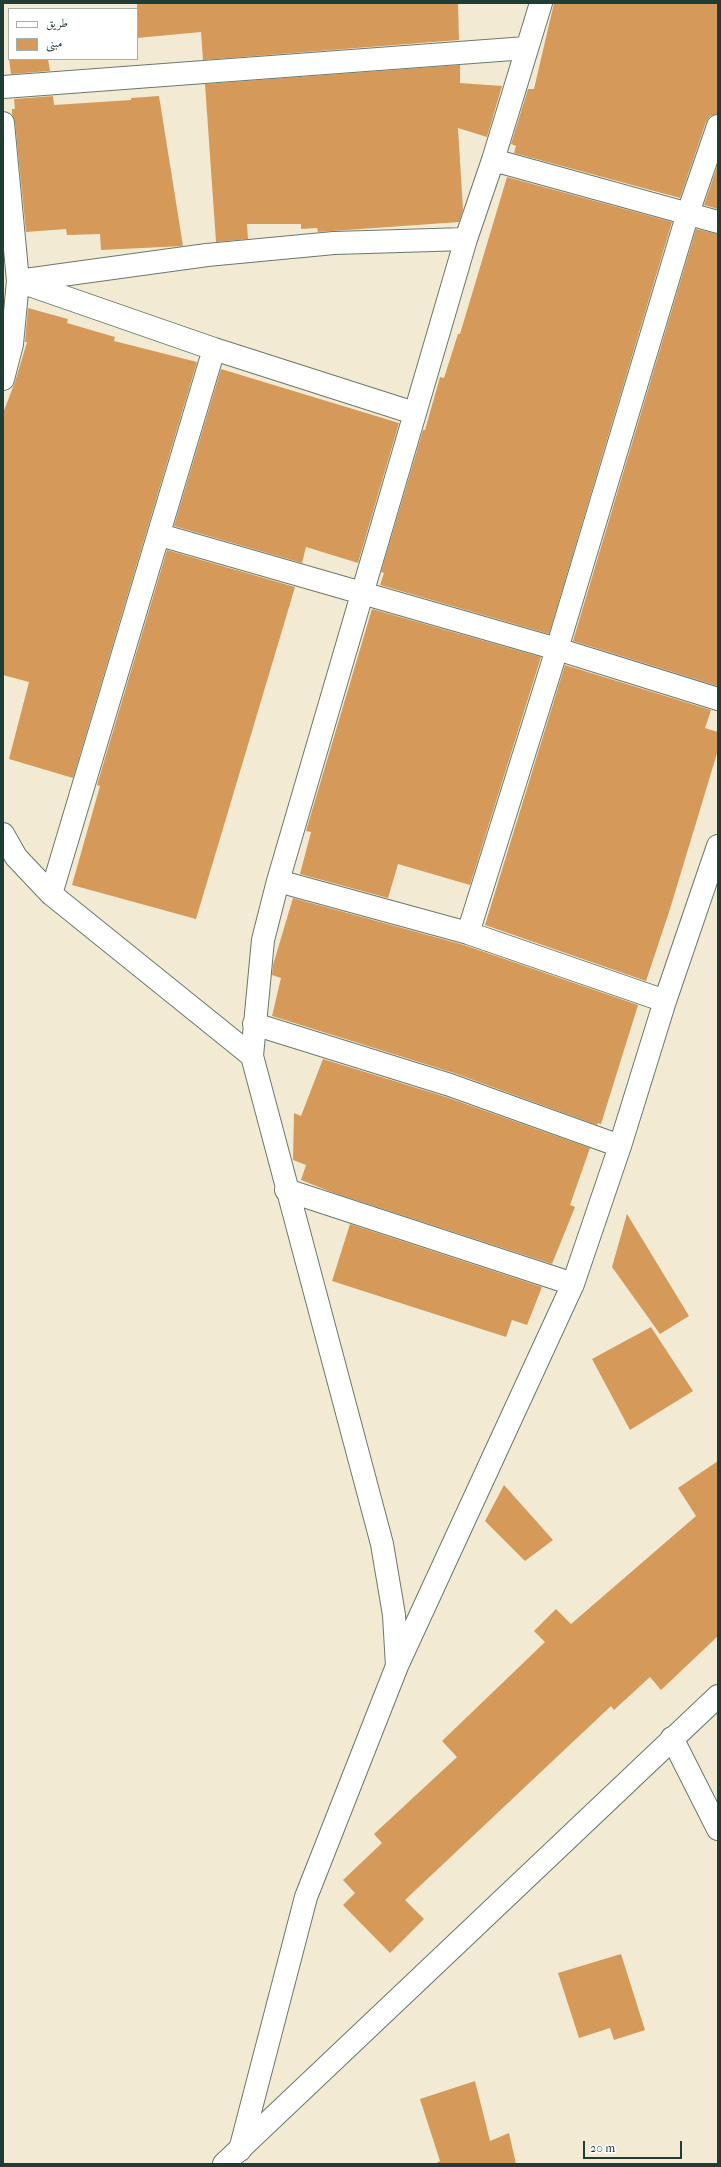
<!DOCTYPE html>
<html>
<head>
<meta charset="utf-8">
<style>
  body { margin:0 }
  #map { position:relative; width:721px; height:2167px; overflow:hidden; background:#f3ead3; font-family:"IM FELL French Canon",Amiri,serif }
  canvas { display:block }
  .frame { position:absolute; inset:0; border:4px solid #1f3d34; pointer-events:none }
  .legend { position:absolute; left:8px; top:8px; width:130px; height:52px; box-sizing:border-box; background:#fff; border:1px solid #a5b1ae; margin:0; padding:5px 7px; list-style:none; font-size:12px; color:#1f3d34 }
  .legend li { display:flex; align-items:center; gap:8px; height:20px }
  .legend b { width:20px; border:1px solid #a5b1ae }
  .scale { position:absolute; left:583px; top:2141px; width:99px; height:18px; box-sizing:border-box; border:2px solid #1f3d34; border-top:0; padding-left:5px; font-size:12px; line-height:14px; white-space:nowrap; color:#1f3d34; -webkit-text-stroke:3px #fff; paint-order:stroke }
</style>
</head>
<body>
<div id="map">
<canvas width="721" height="2167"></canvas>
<div class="frame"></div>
<ul class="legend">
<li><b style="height:5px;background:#fff"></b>طريق</li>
<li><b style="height:11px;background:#d59a5a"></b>مبنى</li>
</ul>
<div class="scale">20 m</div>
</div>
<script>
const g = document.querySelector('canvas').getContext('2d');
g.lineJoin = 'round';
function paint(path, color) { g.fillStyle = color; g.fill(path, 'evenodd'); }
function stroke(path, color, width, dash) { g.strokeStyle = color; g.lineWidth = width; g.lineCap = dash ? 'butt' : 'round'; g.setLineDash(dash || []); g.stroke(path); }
paint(new Path2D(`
  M 137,3 L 458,3 L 459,40 L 203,60 L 201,32 L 137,38 Z
  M 554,3 L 718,3 L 718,114 L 710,116 L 706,122 L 680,198 L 514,153 L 516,146 L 511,144 L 528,89 L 534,89 Z
  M 9,59 L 48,59 L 50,71 L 11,74 Z
  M 460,65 L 460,83 L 502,86 L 487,137 L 458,128 L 463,210 L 459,222 L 318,232 L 317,228 L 301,229 L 301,224 L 247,224 L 248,239 L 216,242 L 205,84 Z
  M 53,96 L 54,105 L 131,100 L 131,98 L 159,96 L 183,246 L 101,250 L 100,234 L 67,235 L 66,229 L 26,232 L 15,122 L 12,115 L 12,109 L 15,109 L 14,99 Z
  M 718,164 L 718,209 L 704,205 Z
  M 507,177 L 672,222 L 549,634 L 380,585 L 384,573 L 381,572 L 423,430 L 425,430 L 440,377 L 444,378 L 458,334 L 460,334 Z
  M 696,229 L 718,234 L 718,686 L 573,641 Z
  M 28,308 L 68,319 L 67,323 L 115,337 L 114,341 L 197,362 L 73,778 L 9,759 L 29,682 L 3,675 L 3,413 L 15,382 L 27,342 L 25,342 Z
  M 221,369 L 399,423 L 358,563 L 306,547 L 302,563 L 174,526 Z
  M 167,550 L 295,587 L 196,919 L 72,885 L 100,786 L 97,785 Z
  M 372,609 L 541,657 L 470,885 L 398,864 L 388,898 L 300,874 L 311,832 L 306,831 Z
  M 565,665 L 711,710 L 705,728 L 718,732 L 718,750 L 670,909 L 646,981 L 485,925 Z
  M 293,898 L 464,945 L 638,1005 L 601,1124 L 598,1123 L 597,1125 L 454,1073 L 272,1016 L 281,978 L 272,975 L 273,965 Z
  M 323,1059 L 446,1097 L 590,1148 L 570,1205 L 575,1207 L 552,1264 L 334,1193 L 301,1180 L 306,1165 L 293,1160 L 294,1113 L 301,1116 Z
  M 627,1214 L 689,1316 L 660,1334 L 612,1267 Z
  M 350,1224 L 542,1287 L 527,1325 L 512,1320 L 506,1337 L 332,1281 Z
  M 651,1327 L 693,1391 L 630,1430 L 592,1359 Z
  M 718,1461 L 718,1636 L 661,1690 L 650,1677 L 614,1710 L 611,1706 L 405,1900 L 424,1919 L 390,1953 L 343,1905 L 355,1893 L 343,1880 L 382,1843 L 374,1834 L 457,1757 L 442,1741 L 545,1642 L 534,1631 L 556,1609 L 571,1624 L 696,1516 L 678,1488 Z
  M 504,1485 L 553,1540 L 525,1561 L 485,1521 Z
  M 621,1954 L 645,2030 L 614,2040 L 610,2028 L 579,2038 L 558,1973 Z
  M 475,2081 L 490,2141 L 509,2133 L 516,2164 L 435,2164 L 440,2161 L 420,2099 Z`), '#d59a5a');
const street = new Path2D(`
  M 3,87 L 526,48
  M 3,123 L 18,281 L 214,349 L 414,413
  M 493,160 L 718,222
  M 3,379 L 12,344 L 18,281 L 207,255 L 334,243 L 466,239
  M 160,535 L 557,649 L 718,699
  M 3,834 L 16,857 L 51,894 L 252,1056
  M 278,881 L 468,933 L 665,1001
  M 51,894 L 214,349
  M 468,933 L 557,649 L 688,213 L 718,126
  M 254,1024 L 450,1085 L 620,1146
  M 286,1190 L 573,1284
  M 397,1666 L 394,1615 L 382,1544 L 252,1056 L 263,940 L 278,881 L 466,239 L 493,160 L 541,3
  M 672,1738 L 718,1829
  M 240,2150 L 306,1897 L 397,1666 L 573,1284 L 620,1146 L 665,1001 L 718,846`);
const secondary = new Path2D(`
  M 224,2164 L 718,1696`);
stroke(street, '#697a6c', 24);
stroke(secondary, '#697a6c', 24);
stroke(street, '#fff', 22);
stroke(secondary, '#fff', 22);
</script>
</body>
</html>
